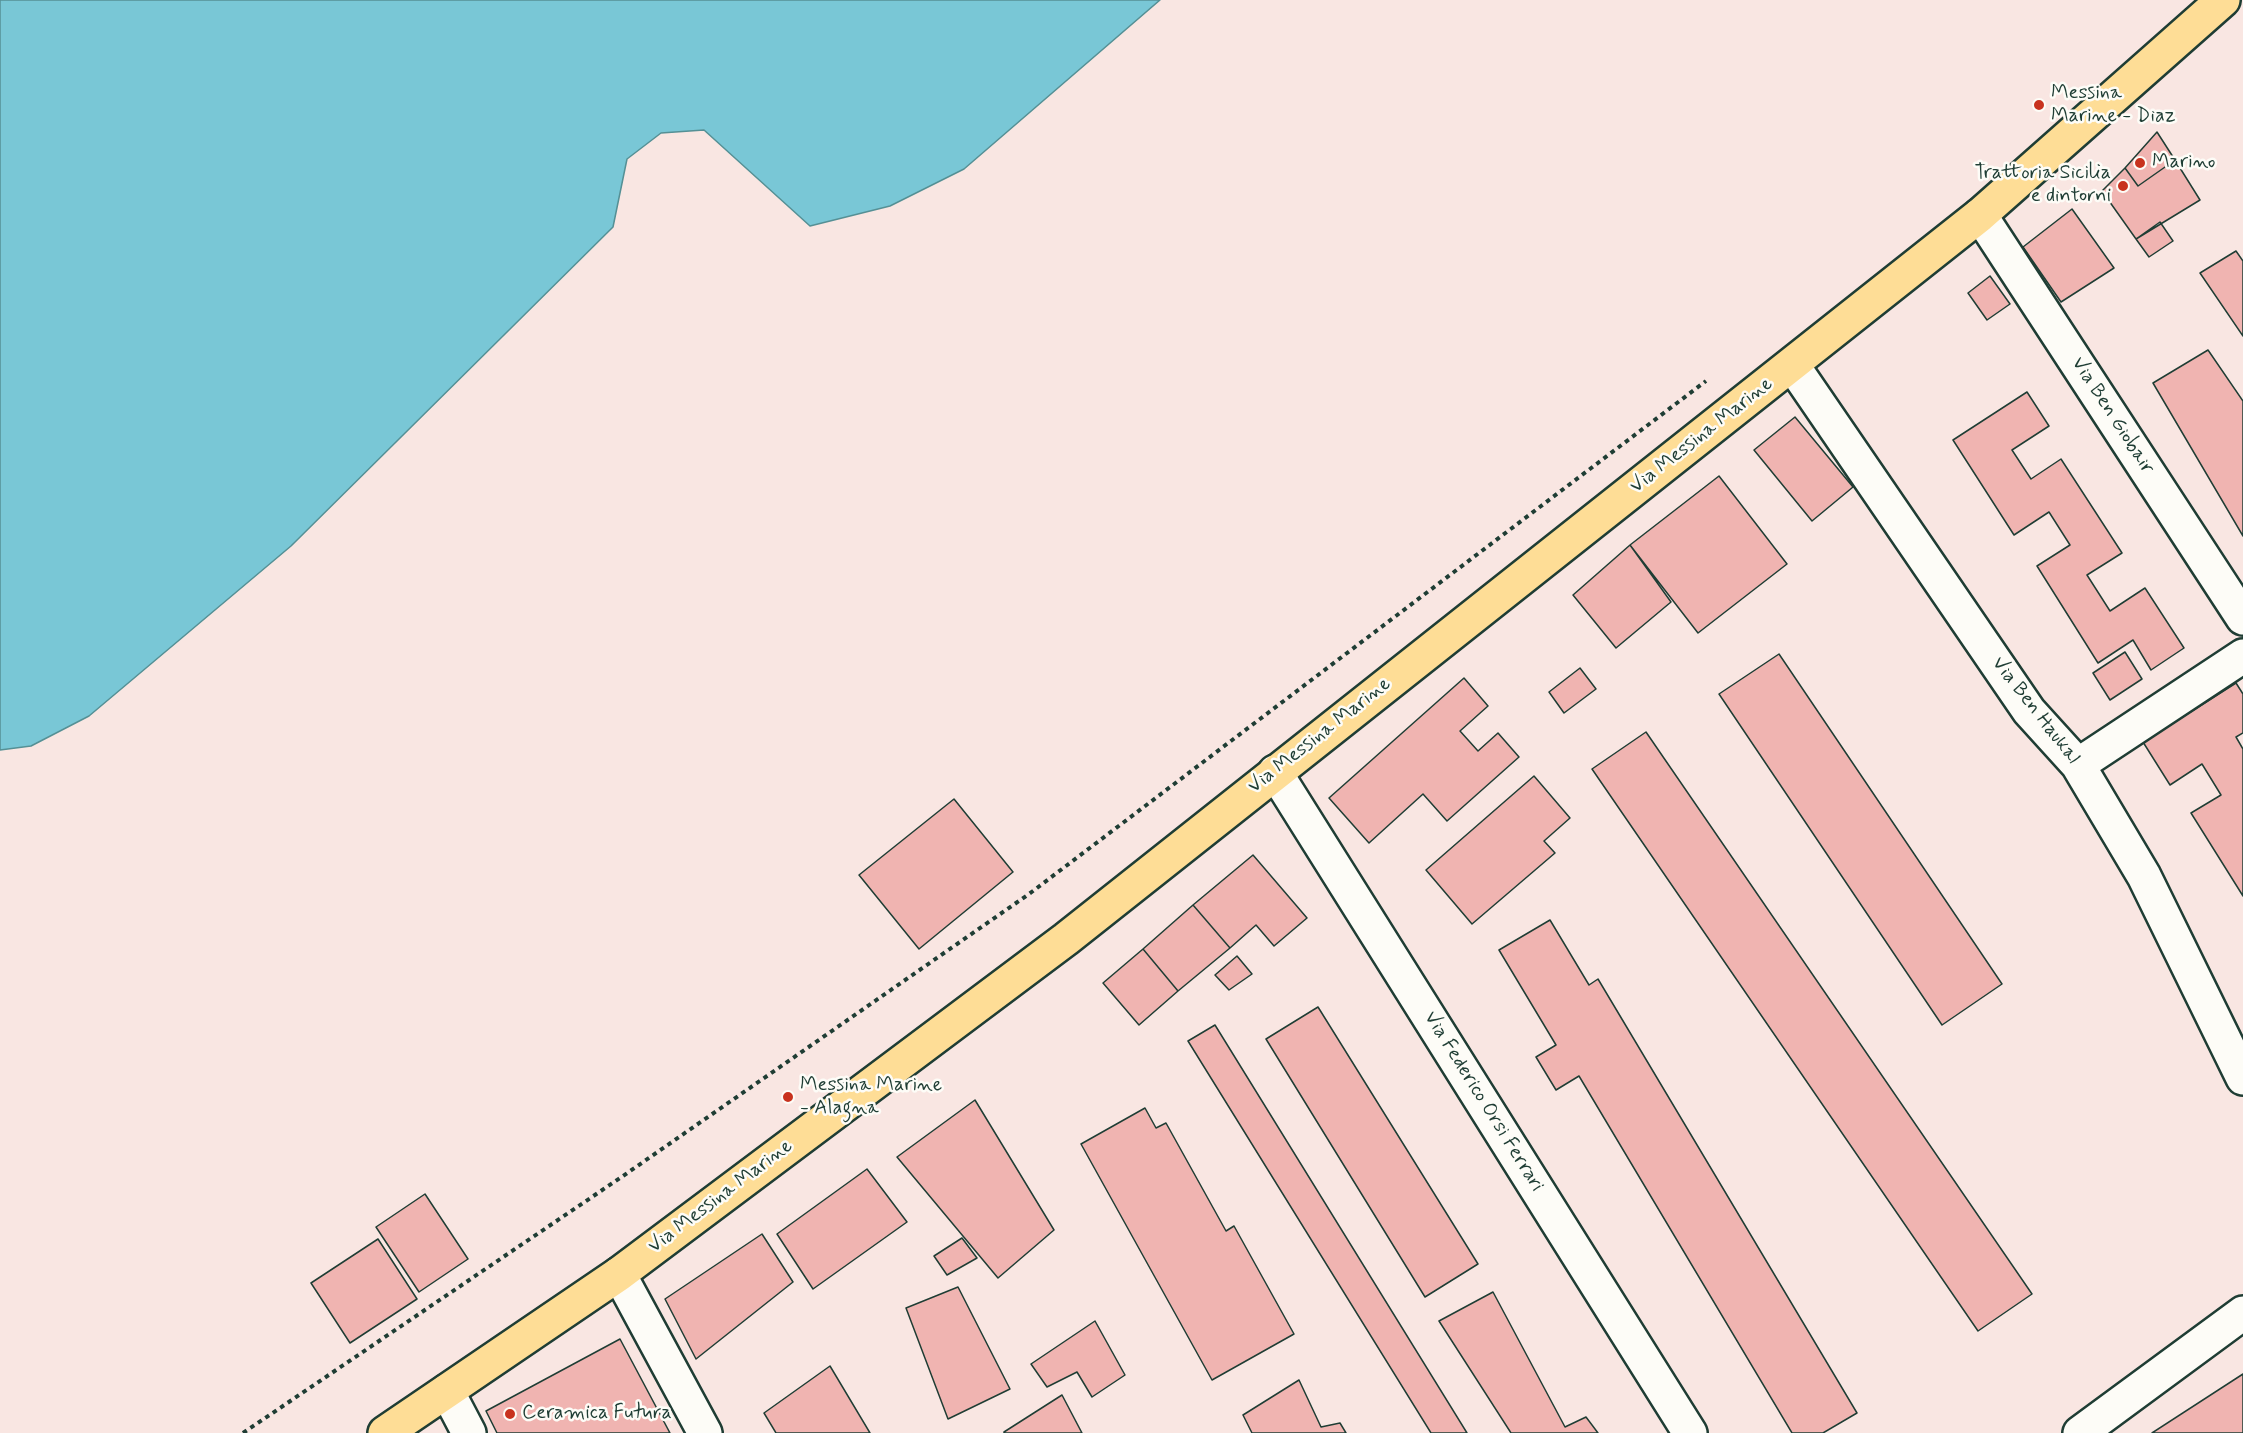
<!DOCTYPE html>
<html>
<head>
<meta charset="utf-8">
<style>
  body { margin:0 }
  canvas { display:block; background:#f9e6e2 }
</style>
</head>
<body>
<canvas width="2243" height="1433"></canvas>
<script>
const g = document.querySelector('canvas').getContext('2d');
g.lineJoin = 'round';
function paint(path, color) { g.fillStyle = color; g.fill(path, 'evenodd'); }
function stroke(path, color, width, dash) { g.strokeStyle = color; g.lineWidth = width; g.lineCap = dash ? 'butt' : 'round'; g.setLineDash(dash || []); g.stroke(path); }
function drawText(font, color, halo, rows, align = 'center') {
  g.font = font + ' Mynerve,sans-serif'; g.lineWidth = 5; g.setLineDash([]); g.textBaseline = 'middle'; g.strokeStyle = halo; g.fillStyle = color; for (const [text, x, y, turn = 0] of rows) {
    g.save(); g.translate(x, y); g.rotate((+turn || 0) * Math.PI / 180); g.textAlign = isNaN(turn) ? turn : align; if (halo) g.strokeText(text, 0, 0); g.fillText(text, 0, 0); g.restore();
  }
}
const water = new Path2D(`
  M 0,0 L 1160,0 L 964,169 L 890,206 L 810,226 L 704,130 L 661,133 L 627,159 L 613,227 L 291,546 L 89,716 L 31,746 L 0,750 Z`);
paint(water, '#79c7d6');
stroke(water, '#559095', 1.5);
const building = new Path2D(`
  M 2157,132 L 2175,160 L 2138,186 L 2125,168 Z
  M 2175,160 L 2200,200 L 2136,239 L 2102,191 L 2125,168 L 2138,186 Z
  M 2072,209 L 2114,268 L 2061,302 L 2023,247 Z
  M 2160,222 L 2173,241 L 2149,257 L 2136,239 Z
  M 2236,251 L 2243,261 L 2243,336 L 2200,273 Z
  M 1990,276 L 2010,304 L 1987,320 L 1968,293 Z
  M 2208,350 L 2243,401 L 2243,536 L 2153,383 Z
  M 2027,392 L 2049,426 L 2012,450 L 2031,479 L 2061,459 L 2122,553 L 2087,575 L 2110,611 L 2145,588 L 2184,648 L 2151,670 L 2133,640 L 2098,663 L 2037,566 L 2070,545 L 2049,512 L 2014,535 L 1953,440 Z
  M 1795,417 L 1853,487 L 1812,521 L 1754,450 Z
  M 1719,476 L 1787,564 L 1698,633 L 1630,545 Z
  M 1630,545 L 1671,602 L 1616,648 L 1573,595 Z
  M 2125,652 L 2142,679 L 2110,700 L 2093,673 Z
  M 1779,654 L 2002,984 L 1942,1025 L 1719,694 Z
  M 1580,668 L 1596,689 L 1564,713 L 1549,692 Z
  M 1464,678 L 1488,706 L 1460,731 L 1478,751 L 1498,733 L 1519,757 L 1447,821 L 1423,794 L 1369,843 L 1329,798 Z
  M 2236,683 L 2243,694 L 2243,733 L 2236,737 L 2243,749 L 2243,896 L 2191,813 L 2221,795 L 2202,764 L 2170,785 L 2143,742 Z
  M 1646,732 L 2032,1294 L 1978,1331 L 1592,769 Z
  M 1534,776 L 1570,818 L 1544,841 L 1555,853 L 1472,924 L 1426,870 Z
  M 954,799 L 1013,872 L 919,949 L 859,875 Z
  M 1253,855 L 1307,918 L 1274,946 L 1256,925 L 1230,948 L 1193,905 Z
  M 1193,905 L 1230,948 L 1178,991 L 1143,949 Z
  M 1550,920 L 1589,985 L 1598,979 L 1857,1413 L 1823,1433 L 1792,1433 L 1579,1076 L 1556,1090 L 1536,1057 L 1556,1045 L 1499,950 Z
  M 1143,949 L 1178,991 L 1139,1025 L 1103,983 Z
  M 1237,956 L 1252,974 L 1229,990 L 1215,975 Z
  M 1318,1007 L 1478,1264 L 1425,1297 L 1266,1039 Z
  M 1215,1025 L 1467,1433 L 1431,1433 L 1188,1041 Z
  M 975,1100 L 1054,1230 L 998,1278 L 897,1157 Z
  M 1145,1108 L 1156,1128 L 1166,1123 L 1226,1231 L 1234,1226 L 1294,1334 L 1212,1380 L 1081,1144 Z
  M 867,1169 L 907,1222 L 813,1289 L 777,1234 Z
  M 425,1194 L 468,1259 L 419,1292 L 376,1227 Z
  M 762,1234 L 793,1282 L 696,1359 L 665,1299 Z
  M 962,1238 L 977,1258 L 947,1275 L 934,1256 Z
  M 378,1239 L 417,1299 L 350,1343 L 311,1283 Z
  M 958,1287 L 1010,1389 L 948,1419 L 906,1308 Z
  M 1493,1292 L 1565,1427 L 1586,1417 L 1598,1433 L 1511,1433 L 1439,1321 Z
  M 1095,1321 L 1125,1375 L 1092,1397 L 1077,1372 L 1047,1387 L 1031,1364 Z
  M 620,1339 L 670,1433 L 497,1433 L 486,1411 Z
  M 830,1366 L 870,1433 L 776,1433 L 764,1413 Z
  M 2243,1374 L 2243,1433 L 2152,1433 Z
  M 1299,1380 L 1321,1427 L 1340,1423 L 1346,1433 L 1252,1433 L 1243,1415 Z
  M 1062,1395 L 1082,1433 L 1004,1433 L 1004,1432 Z`);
paint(building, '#f0b4b1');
stroke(building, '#1f3d34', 1.5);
const minor = new Path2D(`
  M 1980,215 L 2243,618
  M 1793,366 L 2029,711 L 2078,765 L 2144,876 L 2243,1078
  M 2078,765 L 2243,656
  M 1275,772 L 1690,1433
  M 619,1274 L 705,1433
  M 447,1391 L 469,1433
  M 2080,1433 L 2243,1313`);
const major = new Path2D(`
  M 385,1433 L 619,1274 L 1066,939 L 1980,215 L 2223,0`);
stroke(minor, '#1f3d34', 38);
stroke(major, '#1f3d34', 38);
stroke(new Path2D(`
  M 243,1433 L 623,1176 L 1029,894 L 1706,381`), '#1f3d34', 4, [4.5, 4.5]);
stroke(minor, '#fdfcf7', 33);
stroke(major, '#fedd96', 33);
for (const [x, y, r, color] of [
  [2039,105,6,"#c8321e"],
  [2140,163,6,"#c8321e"],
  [2123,186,6,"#c8321e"],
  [788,1097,6,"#c8321e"],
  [510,1414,6,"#c8321e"]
]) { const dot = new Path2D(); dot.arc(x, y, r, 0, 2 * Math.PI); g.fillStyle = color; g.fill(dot); stroke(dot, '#fdfcf7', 2); }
drawText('20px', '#1f3d34', '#fdfcf7', [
  ["Messina",2051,94],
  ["Marine - Diaz",2051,117],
  ["Marino",2152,163],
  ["Trattoria Sicilia",2111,174,"right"],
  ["e dintorni",2111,197,"right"],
  ["Messina Marine",800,1086],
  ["- Alagna",800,1109],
  ["Ceramica Futura",522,1414]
], 'left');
drawText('20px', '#1f3d34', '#fdfcf7', [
  ["Via Ben Giobair",2112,416,57],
  ["Via Messina Marine",1702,436,-38],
  ["Via Ben Haukal",2035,711,52],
  ["Via Messina Marine",1320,736,-38],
  ["Via Federico Orsi Ferrari",1483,1102,58],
  ["Via Messina Marine",721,1197,-37]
]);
</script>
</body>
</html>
